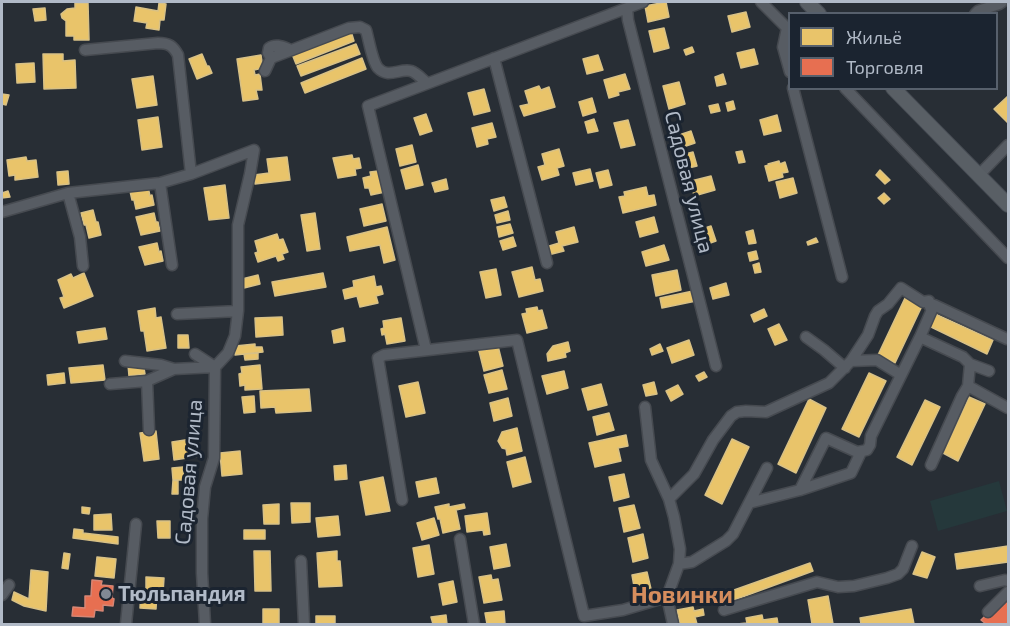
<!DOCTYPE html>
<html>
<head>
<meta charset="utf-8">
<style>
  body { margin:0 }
  #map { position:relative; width:1010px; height:626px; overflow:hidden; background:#282e35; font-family:"Exo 2",sans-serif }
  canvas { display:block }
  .frame { position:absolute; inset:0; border:3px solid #b1bac7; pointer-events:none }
  .legend { position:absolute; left:788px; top:12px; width:210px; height:78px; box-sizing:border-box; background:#1b2430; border:2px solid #57606c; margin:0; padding:8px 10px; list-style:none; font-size:18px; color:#b1bac7 }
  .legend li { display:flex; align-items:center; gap:12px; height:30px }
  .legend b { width:30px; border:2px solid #57606c }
</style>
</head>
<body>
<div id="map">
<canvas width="1010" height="626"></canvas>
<div class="frame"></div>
<ul class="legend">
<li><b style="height:16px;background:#e9c46a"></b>Жильё</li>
<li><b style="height:16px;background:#e76f51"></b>Торговля</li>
</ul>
</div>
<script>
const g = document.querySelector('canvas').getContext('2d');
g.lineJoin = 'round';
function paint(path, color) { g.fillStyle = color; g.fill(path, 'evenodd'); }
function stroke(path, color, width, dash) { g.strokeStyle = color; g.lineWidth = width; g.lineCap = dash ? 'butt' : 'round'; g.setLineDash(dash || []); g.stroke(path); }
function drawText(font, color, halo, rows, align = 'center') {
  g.font = font + ' "Exo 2",sans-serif'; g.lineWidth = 6; g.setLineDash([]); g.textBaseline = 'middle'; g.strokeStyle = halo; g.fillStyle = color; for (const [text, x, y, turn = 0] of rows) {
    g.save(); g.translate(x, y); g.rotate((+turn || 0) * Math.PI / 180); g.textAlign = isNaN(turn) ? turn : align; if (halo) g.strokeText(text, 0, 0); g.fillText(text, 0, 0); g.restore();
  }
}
paint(new Path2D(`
  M 999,481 L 1007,511 L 938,531 L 930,501 Z`), '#25383b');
const homes = new Path2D(`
  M 666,2 L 669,17 L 648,22 L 645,6 Z
  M 75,3 L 88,3 L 89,40 L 74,40 L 74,36 L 66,36 L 66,21 L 62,18 L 61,14 L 67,9 L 75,8 Z
  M 159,3 L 166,4 L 164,20 L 160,20 L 159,30 L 146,28 L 147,23 L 134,21 L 136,7 L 158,11 Z
  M 45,8 L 46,20 L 35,21 L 33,9 Z
  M 746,12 L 750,27 L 732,32 L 728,16 Z
  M 664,28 L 669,48 L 654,52 L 649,31 Z
  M 351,31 L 354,41 L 296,64 L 292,54 Z
  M 356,44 L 360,54 L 301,76 L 297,66 Z
  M 692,47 L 694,52 L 686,55 L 684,50 Z
  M 754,49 L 758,64 L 741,68 L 737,53 Z
  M 43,54 L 63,54 L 63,61 L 75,60 L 76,88 L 44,89 Z
  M 202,54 L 207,66 L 209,66 L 212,73 L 197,79 L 189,59 Z
  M 261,55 L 263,68 L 254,70 L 255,75 L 260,74 L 262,90 L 256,90 L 258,99 L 243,101 L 237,59 Z
  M 598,55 L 603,70 L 587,74 L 583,59 Z
  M 362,58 L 366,69 L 305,93 L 301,83 Z
  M 34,63 L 35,82 L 17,83 L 16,64 Z
  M 625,74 L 630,89 L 618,92 L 619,95 L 609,98 L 604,80 Z
  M 723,74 L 726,84 L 717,86 L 715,77 Z
  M 153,76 L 157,105 L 137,108 L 132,79 Z
  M 679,82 L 685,104 L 669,109 L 663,86 Z
  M 539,86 L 541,90 L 549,87 L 555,107 L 524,116 L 520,106 L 529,104 L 525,91 Z
  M 484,89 L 490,111 L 474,115 L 468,93 Z
  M 2,94 L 9,95 L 6,105 L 2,104 Z
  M 1008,96 L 1008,123 L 994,109 Z
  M 592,98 L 596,112 L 583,116 L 579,102 Z
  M 733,101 L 735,109 L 728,111 L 726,103 Z
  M 718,104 L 720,111 L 711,113 L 709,106 Z
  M 426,114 L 432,131 L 420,135 L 414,118 Z
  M 777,115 L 781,131 L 764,135 L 760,120 Z
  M 158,117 L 162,147 L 142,150 L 138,120 Z
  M 594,119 L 598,131 L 588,133 L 585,122 Z
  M 628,120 L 635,145 L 621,148 L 614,123 Z
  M 492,123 L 496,137 L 487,139 L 488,144 L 477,147 L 472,128 Z
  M 691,131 L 695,143 L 680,148 L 676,136 Z
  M 412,145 L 416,162 L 400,166 L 396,149 Z
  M 559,149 L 564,166 L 557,168 L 559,175 L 542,180 L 538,167 L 545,165 L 542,154 Z
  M 742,151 L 745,162 L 739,163 L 736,152 Z
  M 693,152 L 697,166 L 680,170 L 677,156 Z
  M 352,155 L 353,159 L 359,158 L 361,168 L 355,169 L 356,175 L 338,178 L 333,158 Z
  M 26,157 L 27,161 L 36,160 L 38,177 L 15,180 L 15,175 L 9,176 L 7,160 Z
  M 287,157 L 290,180 L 255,184 L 254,175 L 269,173 L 267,159 Z
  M 779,161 L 780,164 L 785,162 L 788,172 L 782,173 L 783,177 L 769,181 L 765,166 L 769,165 L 768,164 Z
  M 418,165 L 423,185 L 406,189 L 401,170 Z
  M 590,169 L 593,181 L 576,185 L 573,173 Z
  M 608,170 L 612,185 L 600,188 L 596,173 Z
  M 880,170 L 890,180 L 885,184 L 876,175 Z
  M 68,171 L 69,184 L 58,185 L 57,172 Z
  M 378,171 L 381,186 L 383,186 L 385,192 L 371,195 L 369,188 L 365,188 L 363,178 L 371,176 L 370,172 Z
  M 711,176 L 715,190 L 694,196 L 691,181 Z
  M 793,178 L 797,193 L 780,198 L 776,182 Z
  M 446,179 L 448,189 L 435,192 L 432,183 Z
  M 225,185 L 229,218 L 209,220 L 204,188 Z
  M 148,187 L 150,196 L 152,195 L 154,205 L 136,209 L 134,200 L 132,200 L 130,191 Z
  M 646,187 L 648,196 L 654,195 L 656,205 L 623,213 L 619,197 L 625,196 L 624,192 Z
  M 8,191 L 10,197 L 2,198 L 2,193 Z
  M 884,193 L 890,199 L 884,204 L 878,198 Z
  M 504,197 L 507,207 L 494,211 L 491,200 Z
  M 382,204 L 386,221 L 364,226 L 360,209 Z
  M 93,210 L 96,222 L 98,222 L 101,235 L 89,238 L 86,225 L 84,225 L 81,213 Z
  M 508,211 L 510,220 L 497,223 L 495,215 Z
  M 154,213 L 156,222 L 158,222 L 160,231 L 141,235 L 136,217 Z
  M 315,213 L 320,249 L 307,251 L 301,215 Z
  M 654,217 L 658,232 L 640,237 L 636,222 Z
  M 510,224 L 513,233 L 499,237 L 497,227 Z
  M 711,226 L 716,241 L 699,247 L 695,231 Z
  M 387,227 L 395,260 L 384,263 L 380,245 L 350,251 L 347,237 Z
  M 574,227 L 578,242 L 562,246 L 564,251 L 548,255 L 546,247 L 559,243 L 556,232 Z
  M 753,230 L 756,243 L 749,244 L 746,232 Z
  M 277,234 L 279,240 L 283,239 L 288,252 L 282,254 L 284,259 L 278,261 L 276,256 L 258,262 L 255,253 L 258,252 L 255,241 Z
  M 513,237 L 516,246 L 503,250 L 500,241 Z
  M 816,238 L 818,242 L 808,245 L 807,242 Z
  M 157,243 L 159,252 L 161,251 L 163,261 L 145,265 L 139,247 Z
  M 664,245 L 669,260 L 646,266 L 642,252 Z
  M 756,251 L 758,259 L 750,261 L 748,253 Z
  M 759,263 L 761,272 L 755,273 L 753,265 Z
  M 532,267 L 535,280 L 540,279 L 543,291 L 519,297 L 512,272 Z
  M 496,269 L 501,295 L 486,298 L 480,272 Z
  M 677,270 L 681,290 L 656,296 L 652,275 Z
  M 84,273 L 93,296 L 64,308 L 60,298 L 64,297 L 58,280 L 71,274 L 73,278 Z
  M 323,273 L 326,287 L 275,296 L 272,282 Z
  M 258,275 L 260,284 L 244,288 L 242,279 Z
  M 374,276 L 376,287 L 381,286 L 383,294 L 376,296 L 378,303 L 360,307 L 357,296 L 345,299 L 343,290 L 354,287 L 353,281 Z
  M 726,283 L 729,295 L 713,299 L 710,288 Z
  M 693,291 L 696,301 L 662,308 L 660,298 Z
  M 905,298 L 922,306 L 895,363 L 878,355 Z
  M 537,307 L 538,311 L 542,310 L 547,328 L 527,333 L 522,314 L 527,313 L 526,309 Z
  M 155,308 L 156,318 L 161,317 L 166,348 L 147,351 L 144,331 L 141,331 L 138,311 Z
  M 764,309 L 767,316 L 754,322 L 751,315 Z
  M 935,314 L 993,340 L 987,354 L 929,326 Z
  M 282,317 L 283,335 L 256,337 L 255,318 Z
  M 401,318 L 405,341 L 387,344 L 385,334 L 382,335 L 381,329 L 384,328 L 383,321 Z
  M 779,324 L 787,340 L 775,345 L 768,329 Z
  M 105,328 L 107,339 L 79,343 L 77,332 Z
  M 343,328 L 345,341 L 334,343 L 332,331 Z
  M 178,335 L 188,335 L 189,348 L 178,348 Z
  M 689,340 L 694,355 L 672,363 L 667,348 Z
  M 568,342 L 570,351 L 565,353 L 566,357 L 548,361 L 547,354 L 553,346 Z
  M 255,344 L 255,347 L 262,347 L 263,352 L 235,355 L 235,346 Z
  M 660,344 L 663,351 L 652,355 L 650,349 Z
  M 498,346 L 503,366 L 484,371 L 479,351 Z
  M 258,353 L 258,359 L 245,360 L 244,354 Z
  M 143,362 L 145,374 L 129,376 L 128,365 Z
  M 103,365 L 105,380 L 71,383 L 69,368 Z
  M 260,365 L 262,389 L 245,390 L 245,385 L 240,386 L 239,374 L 242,373 L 241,367 Z
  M 502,370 L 507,389 L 489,393 L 484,375 Z
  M 564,371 L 568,388 L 547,394 L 542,376 Z
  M 704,372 L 707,377 L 699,381 L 696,376 Z
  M 64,373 L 65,383 L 48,385 L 47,375 Z
  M 869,373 L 886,381 L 859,437 L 842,429 Z
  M 418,382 L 425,413 L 406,417 L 399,386 Z
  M 654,382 L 657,394 L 646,396 L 643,385 Z
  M 601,384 L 607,405 L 588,410 L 582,389 Z
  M 678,385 L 683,394 L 671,401 L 666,391 Z
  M 309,389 L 311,411 L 276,413 L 275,407 L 261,408 L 260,391 Z
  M 254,396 L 255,412 L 244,413 L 242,397 Z
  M 969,397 L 985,404 L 958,461 L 943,453 Z
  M 508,398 L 512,416 L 494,421 L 490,403 Z
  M 809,399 L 826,408 L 796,473 L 778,464 Z
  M 925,400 L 940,407 L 912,465 L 897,457 Z
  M 609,413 L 614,430 L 597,435 L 593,417 Z
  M 517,428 L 522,451 L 507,455 L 506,449 L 502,448 L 498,441 L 502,432 Z
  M 156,431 L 159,459 L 144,461 L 140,433 Z
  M 626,435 L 628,446 L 618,448 L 621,461 L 595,467 L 589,443 Z
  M 198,438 L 200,456 L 174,460 L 172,442 Z
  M 732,439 L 749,447 L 722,504 L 705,495 Z
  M 240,451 L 242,474 L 222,476 L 220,453 Z
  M 525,457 L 531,482 L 513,487 L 507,462 Z
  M 346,465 L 347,479 L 335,480 L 334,466 Z
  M 183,467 L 184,480 L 173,480 L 172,468 Z
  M 624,474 L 629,497 L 614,501 L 609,477 Z
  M 383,477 L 390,511 L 366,515 L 360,482 Z
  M 436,478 L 439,493 L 419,497 L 416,482 Z
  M 173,480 L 178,481 L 178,494 L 172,494 Z
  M 291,503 L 310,503 L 310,522 L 292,523 Z
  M 279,504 L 279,524 L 264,524 L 263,505 Z
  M 449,504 L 449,507 L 464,504 L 465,508 L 456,510 L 460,529 L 443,533 L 440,519 L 438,519 L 435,507 Z
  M 634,505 L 640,528 L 624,532 L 619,508 Z
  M 82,507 L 90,508 L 89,514 L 82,513 Z
  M 487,513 L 490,534 L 484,535 L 483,530 L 467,532 L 465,516 Z
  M 111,514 L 112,530 L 94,530 L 94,515 Z
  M 338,516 L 340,535 L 318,537 L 316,518 Z
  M 434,518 L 439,535 L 422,540 L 417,523 Z
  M 157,521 L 170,521 L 170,538 L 158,538 Z
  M 74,529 L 83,530 L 83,533 L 118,537 L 118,544 L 73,538 Z
  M 244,530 L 265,530 L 265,539 L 244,539 Z
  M 643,534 L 648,558 L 633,562 L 628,538 Z
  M 506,544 L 510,566 L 494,569 L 490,547 Z
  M 429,545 L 434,574 L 418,577 L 413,548 Z
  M 1008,546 L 1008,562 L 957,569 L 955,554 Z
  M 254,551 L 270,551 L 271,591 L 255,591 Z
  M 337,551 L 337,561 L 340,561 L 342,586 L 319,587 L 317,553 Z
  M 922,552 L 935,557 L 927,578 L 913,574 Z
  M 64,553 L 70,554 L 68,569 L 62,568 Z
  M 97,557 L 116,559 L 114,578 L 95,576 Z
  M 810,563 L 813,571 L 723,604 L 720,595 Z
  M 31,570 L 48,572 L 46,611 L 24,606 L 12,600 L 14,592 L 29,599 Z
  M 647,572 L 651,589 L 635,592 L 632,575 Z
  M 491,575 L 492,580 L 498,579 L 502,600 L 484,603 L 479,577 Z
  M 146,577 L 164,578 L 163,593 L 157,592 L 156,609 L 140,608 L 141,590 L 146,590 Z
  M 453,581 L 457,602 L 443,605 L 439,584 Z
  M 828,596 L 833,624 L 812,624 L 808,600 Z
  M 693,607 L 694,611 L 703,609 L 704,615 L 695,617 L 697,624 L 680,624 L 677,610 Z
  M 263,609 L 279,609 L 279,624 L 263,624 Z
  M 911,609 L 914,624 L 861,624 L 860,618 Z
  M 504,611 L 505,624 L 487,624 L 485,613 Z
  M 446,615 L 447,624 L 433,624 L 431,617 Z
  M 762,615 L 763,620 L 777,618 L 778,624 L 737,624 L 747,623 L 746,618 Z
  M 316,616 L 335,616 L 335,624 L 316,624 Z`);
paint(homes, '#e9c46a');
stroke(homes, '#d8c186', 1.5);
const shops = new Path2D(`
  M 92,580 L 102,581 L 101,585 L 113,586 L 112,598 L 114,599 L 113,606 L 103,605 L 103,611 L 95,610 L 94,617 L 72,616 L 73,607 L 85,608 L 85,596 L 91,596 Z
  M 1008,594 L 1008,624 L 986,624 L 981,620 Z`);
paint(shops, '#e76f51');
stroke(shops, '#d78674', 1.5);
const minor = new Path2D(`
  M 761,2 L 790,31
  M 627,8 L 628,20 L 716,366
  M 975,14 L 978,11 L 999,4 L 1002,2
  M 787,28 L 783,47 L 790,72
  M 85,50 L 158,43 C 169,43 173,46 178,55 L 191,174
  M 271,58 L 268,53 L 269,48 C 276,43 283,47 291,50
  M 494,58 L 547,263
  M 265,71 L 271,58 L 349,28 L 360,27 L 366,30 C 369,40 372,61 378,68 C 388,79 400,68 411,71 C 417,73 422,79 427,83
  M 793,88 L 842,277
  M 845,88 L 1008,258
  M 979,175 L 1008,145
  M 160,183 L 172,265
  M 68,193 L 80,237 L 83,266
  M 2,212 L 68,193 L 160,183 L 191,174 L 254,150 L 250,174 L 238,225 L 238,311 L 235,336 L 228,353 L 215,367 L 214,458 L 205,487 L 202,519 L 202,573 L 205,624
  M 934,305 L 1007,339
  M 177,314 L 238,311
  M 806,337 L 824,350 L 845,368
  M 426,350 L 368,106 L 643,2
  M 195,354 L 215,367
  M 125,361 L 161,365 L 174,369
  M 851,361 L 877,360 L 901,375
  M 970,364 L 989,371
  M 110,384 L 147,381
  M 645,407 L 651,460 L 669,499 L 674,517 L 680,549 L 679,564 L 667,597 L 673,624
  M 149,430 L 147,381 L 174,369 L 215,367
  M 931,465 L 962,396 L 968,386
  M 800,490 L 851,473 L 861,452
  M 669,499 L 694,474 L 713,440 L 731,416 L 737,412 L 746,411 L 766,412 L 829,383 L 851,361 L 868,335 L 875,316 L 878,311 L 888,304 L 901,288 L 923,302 L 929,301 L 930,307 L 934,305 L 920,337
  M 402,500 L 378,358 L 384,355 L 517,340 L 584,616 L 623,610 L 667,597
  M 749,503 L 767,468
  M 460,539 L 474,624
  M 301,561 L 304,624
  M 679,564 L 692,562 L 726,541 L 733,534 L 749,503 L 800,490 L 826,438 L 857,452 L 867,450 L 870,445 L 871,436 L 920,337 L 963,357 L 970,364 L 968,386 L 1008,408
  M 980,586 L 1005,580 L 1008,581
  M 2,595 L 9,585
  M 724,610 L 817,582 L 838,587 L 854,586 L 887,578 L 898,574 L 903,569 L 912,546
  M 988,612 L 1008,592
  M 126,624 L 136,524`);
const major = new Path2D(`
  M 807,2 L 819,14
  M 893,88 L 1008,205`);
stroke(minor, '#464a50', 13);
stroke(major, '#454a52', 16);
stroke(minor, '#575c63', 10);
stroke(major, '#595f65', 14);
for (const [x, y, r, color] of [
  [106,594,6,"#818994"]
]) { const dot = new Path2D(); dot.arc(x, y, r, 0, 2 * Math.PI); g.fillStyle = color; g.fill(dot); stroke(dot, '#1b2430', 2); }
drawText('21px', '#b1bac7', '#1b2430', [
  ["Садовая улица",689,182,76],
  ["Садовая улица",189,472,-85]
]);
drawText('bold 21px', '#b1bac7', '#1b2430', [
  ["Тюльпандия",118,594]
], 'left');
drawText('bold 24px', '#d68d5d', '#1b2430', [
  ["Новинки",682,595]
]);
</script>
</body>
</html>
